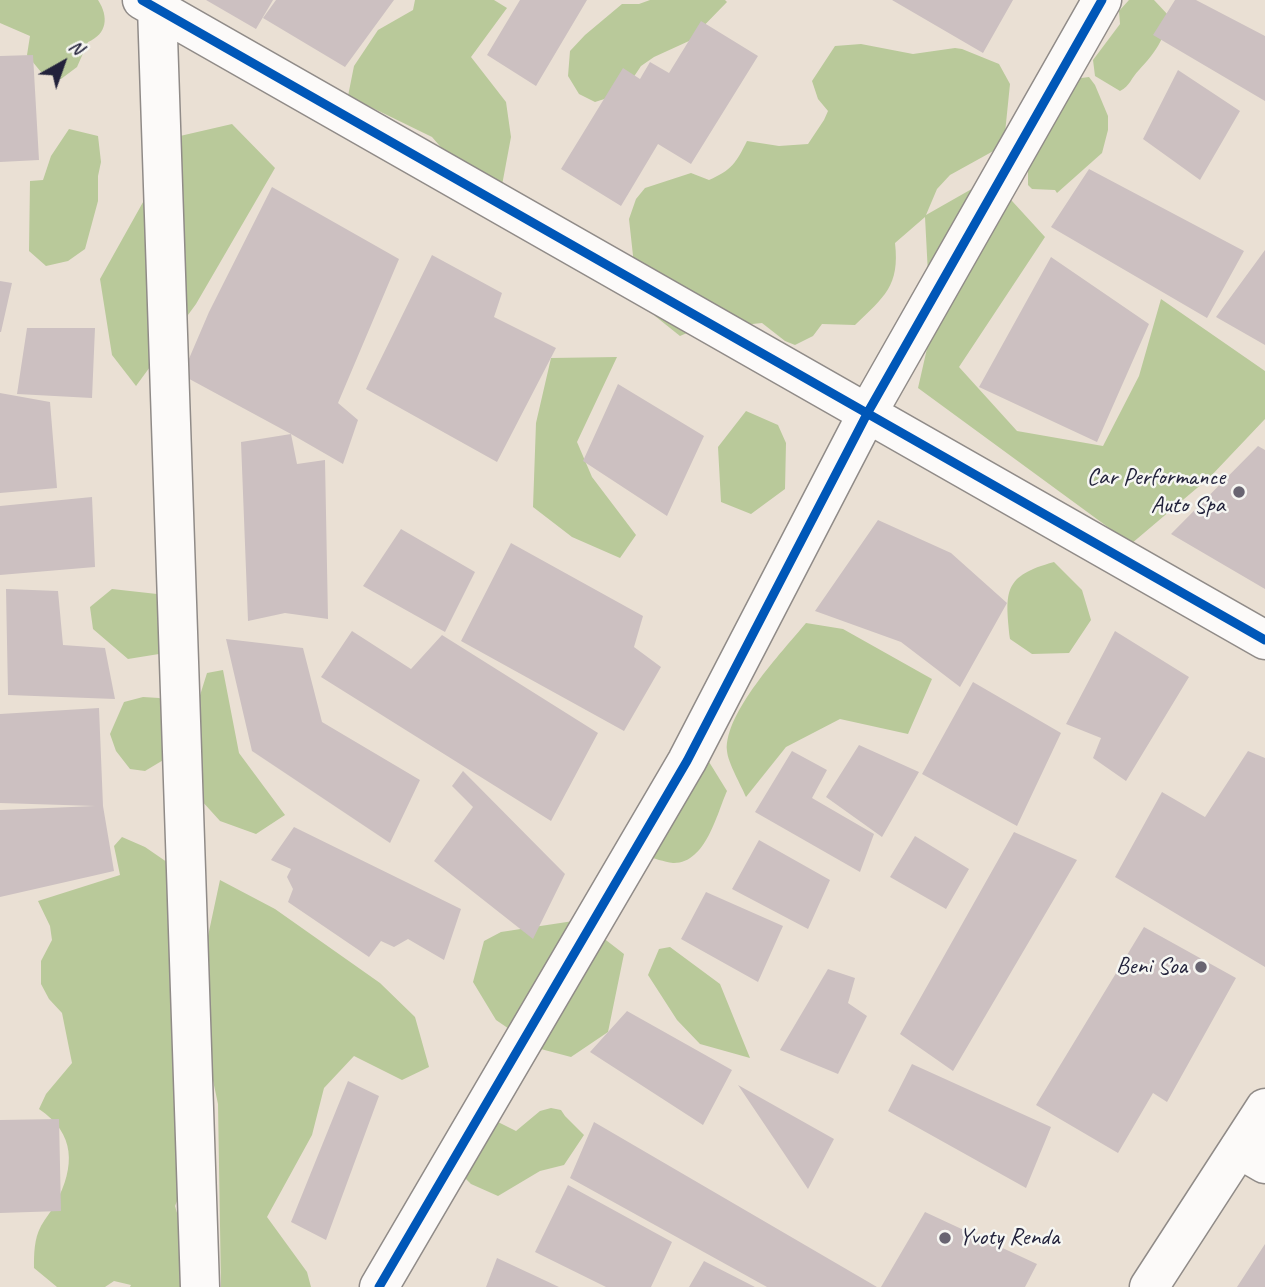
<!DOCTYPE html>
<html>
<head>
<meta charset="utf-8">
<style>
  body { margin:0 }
  #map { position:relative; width:1265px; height:1287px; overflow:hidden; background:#eae0d4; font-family:Caveat,sans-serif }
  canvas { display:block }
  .north { position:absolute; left:28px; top:28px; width:70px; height:70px; -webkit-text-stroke:5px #f6f6f2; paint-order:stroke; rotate:40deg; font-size:19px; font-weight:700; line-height:28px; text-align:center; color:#22223b }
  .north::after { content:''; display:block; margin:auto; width:24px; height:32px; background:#22223b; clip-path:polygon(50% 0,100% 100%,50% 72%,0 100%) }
</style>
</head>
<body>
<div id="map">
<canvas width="1265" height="1287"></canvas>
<div class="north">N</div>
</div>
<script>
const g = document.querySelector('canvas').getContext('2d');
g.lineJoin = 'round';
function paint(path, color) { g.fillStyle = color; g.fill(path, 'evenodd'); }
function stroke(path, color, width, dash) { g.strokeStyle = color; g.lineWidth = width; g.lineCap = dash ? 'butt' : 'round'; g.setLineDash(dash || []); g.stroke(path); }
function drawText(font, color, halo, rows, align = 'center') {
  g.font = font + ' Caveat,sans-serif'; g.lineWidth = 5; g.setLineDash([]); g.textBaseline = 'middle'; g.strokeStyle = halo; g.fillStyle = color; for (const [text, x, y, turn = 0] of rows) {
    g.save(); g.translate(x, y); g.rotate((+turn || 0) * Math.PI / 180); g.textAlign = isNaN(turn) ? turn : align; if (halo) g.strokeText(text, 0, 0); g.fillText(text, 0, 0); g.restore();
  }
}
paint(new Path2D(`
  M 0,0 L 98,0 C 109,17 107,34 88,42 L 77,67 L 61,79 L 41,72 L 27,55 L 30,36 L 0,23 Z
  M 415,0 L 494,0 L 507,8 L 471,57 L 506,102 L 511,137 L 497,212 L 432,137 L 348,96 L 354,66 L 378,30 L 413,10 Z
  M 650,0 L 725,0 L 727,2 L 689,41 L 654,57 L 641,66 L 623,93 L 595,102 L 579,94 L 568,76 L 570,51 L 585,35 L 622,4 L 639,4 Z
  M 1129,0 L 1154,0 L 1169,16 C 1164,40 1155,53 1139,70 C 1131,78 1130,86 1120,91 L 1095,76 L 1093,60 L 1120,24 L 1119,11 Z
  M 861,44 L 913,54 L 955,48 L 962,49 L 999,64 L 1010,84 L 1005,133 L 997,149 L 950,175 L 937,189 L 926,215 L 991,178 L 1045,237 L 959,367 L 1017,431 L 1103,446 L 1139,376 L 1161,299 L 1265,371 L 1265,419 L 1210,477 L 1131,544 L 918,388 L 931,331 L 925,217 L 895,243 C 900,286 884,297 855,325 L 822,324 L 813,336 L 795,345 L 785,341 L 762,323 L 733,326 L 708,324 L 680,336 L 655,316 L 636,283 L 629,219 L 636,199 L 645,188 L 691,173 L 709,180 C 732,170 736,163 747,141 L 779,146 L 808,144 L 824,120 L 828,111 L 818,99 L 812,81 L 835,46 Z
  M 1089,77 L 1095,85 L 1108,116 L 1108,130 L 1102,153 L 1057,193 L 1055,190 L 1032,189 L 1028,185 L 1028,164 L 1074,79 Z
  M 232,124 L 275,168 L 196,304 L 136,386 L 112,355 L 100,279 L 180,136 Z
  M 69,129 L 98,136 L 101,162 L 98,176 L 98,201 L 85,249 L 68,261 L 46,266 L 29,251 L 30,181 L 43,180 L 51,156 Z
  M 617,357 L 577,442 L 592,477 L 636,535 L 620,558 L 572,537 L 533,507 L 536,423 L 551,358 Z
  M 746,411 L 778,425 L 786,443 L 785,489 L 751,514 L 721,502 L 718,447 Z
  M 1054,562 L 1082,590 L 1091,620 L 1069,653 L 1032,654 L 1010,639 C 1005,591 1003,576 1054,562 Z
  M 112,589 L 157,594 L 159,654 L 128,659 L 93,629 L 90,607 Z
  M 806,623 L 843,629 L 932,679 L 908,734 L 840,719 L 786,747 L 746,797 C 741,785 728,763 727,751 C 724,713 782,652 806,623 Z
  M 223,670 L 239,753 L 285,815 L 256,834 L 220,821 L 201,800 L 196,708 L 207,673 Z
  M 143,697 L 159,698 L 166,701 L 165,759 L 145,771 L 130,769 L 116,751 L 110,734 L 124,702 Z
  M 706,757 L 727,791 C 717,813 706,864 673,863 C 664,862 654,858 645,856 Z
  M 122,837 L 145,847 L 177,869 L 187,1177 L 175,1206 L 184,1237 L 188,1287 L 130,1287 L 131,1285 L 114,1281 L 105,1287 L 57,1287 L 34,1268 C 34,1254 34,1239 41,1226 C 45,1218 52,1211 56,1203 C 75,1166 76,1134 39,1109 L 46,1094 L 72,1063 L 62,1013 L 49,999 L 41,984 L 41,961 L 52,940 L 50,926 L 38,901 L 120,875 L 114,846 Z
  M 220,880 L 275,909 L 380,983 L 415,1017 L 429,1067 L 402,1080 L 354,1056 L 324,1088 L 312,1135 L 267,1217 L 307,1272 L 311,1287 L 221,1287 L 218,1104 L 204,1038 L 205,950 Z
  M 580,920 L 624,954 L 608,1032 L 571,1057 L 537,1048 L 496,1020 L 473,982 L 484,941 L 501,932 Z
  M 670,947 L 720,984 L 750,1058 L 700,1044 L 677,1020 L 648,975 L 659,949 Z
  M 551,1108 L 561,1110 L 565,1116 L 584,1135 L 564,1165 L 540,1171 L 498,1196 L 471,1184 L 462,1175 L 479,1117 L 498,1122 L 516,1131 L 540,1111 Z`), '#b9c99a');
paint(new Path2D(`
  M 206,0 L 273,0 L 256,29 Z
  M 276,0 L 394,0 L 345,67 L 263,18 Z
  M 520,0 L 587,0 L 536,86 L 487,55 Z
  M 892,0 L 1013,0 L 983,53 Z
  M 1175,0 L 1196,0 L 1265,36 L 1265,101 L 1153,35 Z
  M 701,21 L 758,56 L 691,164 L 658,144 L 621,206 L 561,169 L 623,68 L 640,79 L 650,62 L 669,73 Z
  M 33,55 L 39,160 L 0,162 L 0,56 Z
  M 1178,70 L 1240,111 L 1200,180 L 1143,139 Z
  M 1089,169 L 1244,251 L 1207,318 L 1051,227 Z
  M 272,187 L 399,259 L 338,403 L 358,420 L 343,464 L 291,434 L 297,464 L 325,460 L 328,619 L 285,613 L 248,621 L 241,442 L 291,434 L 182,375 L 209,312 Z
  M 1265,250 L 1265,345 L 1216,317 Z
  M 432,255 L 502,293 L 494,317 L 556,348 L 497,462 L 366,389 Z
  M 1051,257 L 1149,324 L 1097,442 L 979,387 Z
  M 0,281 L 12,283 L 1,332 L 0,332 Z
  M 27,328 L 95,328 L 92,398 L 17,394 Z
  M 618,384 L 704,436 L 667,516 L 583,461 Z
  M 0,393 L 50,402 L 57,488 L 0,493 Z
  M 1258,446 L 1265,450 L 1265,589 L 1171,534 Z
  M 92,497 L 95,567 L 0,575 L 0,506 Z
  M 878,520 L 951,553 L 1007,603 L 960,687 L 901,642 L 815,611 Z
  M 401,529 L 475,572 L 445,632 L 363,586 Z
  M 511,543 L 643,616 L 634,647 L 661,667 L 624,731 L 461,641 Z
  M 6,589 L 58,591 L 63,645 L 105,648 L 115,699 L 8,695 Z
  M 352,631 L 411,669 L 442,635 L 598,733 L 551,821 L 321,677 Z
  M 1115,631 L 1189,677 L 1126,781 L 1093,758 L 1101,738 L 1066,724 Z
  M 226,639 L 303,648 L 322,722 L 420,780 L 390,843 L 252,751 Z
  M 973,682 L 1061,733 L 1017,826 L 922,774 Z
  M 99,708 L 103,806 L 114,871 L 0,897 L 0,810 L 95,806 L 0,803 L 0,714 Z
  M 859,745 L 919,772 L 882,837 L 826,797 Z
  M 792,751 L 827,770 L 812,798 L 874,834 L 860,872 L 755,812 Z
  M 1248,751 L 1265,758 L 1265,967 L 1115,877 L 1162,792 L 1205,817 Z
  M 463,771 L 565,874 L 533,939 L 434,861 L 473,807 L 452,786 Z
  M 294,827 L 461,909 L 444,960 L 408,939 L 394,947 L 381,941 L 369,957 L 288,902 L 293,889 L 287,877 L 291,869 L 271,860 Z
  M 1014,832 L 1077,860 L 953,1071 L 900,1034 Z
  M 915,836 L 969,869 L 946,909 L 890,877 Z
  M 759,840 L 830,880 L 808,929 L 732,889 Z
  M 706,892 L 783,926 L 758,982 L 681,939 Z
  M 1144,927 L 1236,978 L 1167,1102 L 1153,1093 L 1118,1153 L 1036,1105 Z
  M 828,969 L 855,978 L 848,1003 L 867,1016 L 838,1074 L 780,1050 Z
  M 627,1011 L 732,1070 L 703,1125 L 590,1052 Z
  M 912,1064 L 1051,1127 L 1026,1188 L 888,1111 Z
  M 348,1081 L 379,1096 L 326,1240 L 291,1222 Z
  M 738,1085 L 834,1139 L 808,1189 Z
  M 59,1119 L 61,1211 L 0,1213 L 0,1120 Z
  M 594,1122 L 877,1287 L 767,1287 L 570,1178 Z
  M 568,1185 L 672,1242 L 651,1287 L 606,1287 L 535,1252 Z
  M 925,1212 L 1037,1264 L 1025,1287 L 881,1287 Z
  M 1265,1244 L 1265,1287 L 1237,1287 Z
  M 497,1258 L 559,1287 L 486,1287 Z
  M 704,1261 L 755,1287 L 689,1287 Z`), '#ccc0c1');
const street = new Path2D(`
  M 142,0 L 1265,640
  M 157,7 L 200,1287
  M 1239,1149 L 1265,1164
  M 379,1287 L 687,761 L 868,412 L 1102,0`);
const primary = new Path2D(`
  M 1149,1287 L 1265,1108`);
stroke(street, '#908b88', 41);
stroke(primary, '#908b88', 41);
stroke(street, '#fcfaf9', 38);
stroke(primary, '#fcfaf9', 38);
stroke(new Path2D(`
  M 142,0 L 1265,640
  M 379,1287 L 687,761 L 868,412 L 1102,0`), '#0057b8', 9);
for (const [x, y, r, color] of [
  [1239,492,7,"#686471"],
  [1201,967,7,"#686471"],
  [945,1238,7,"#686471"]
]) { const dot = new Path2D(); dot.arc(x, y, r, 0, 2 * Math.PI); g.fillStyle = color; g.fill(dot); stroke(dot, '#f6f6f2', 2.5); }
drawText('24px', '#22223b', '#f6f6f2', [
  ["Car Performance",1225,478],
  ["Auto Spa",1225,506],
  ["Beni Soa",1187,967],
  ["Yvoty Renda",959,1238,"left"]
], 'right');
</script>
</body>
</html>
